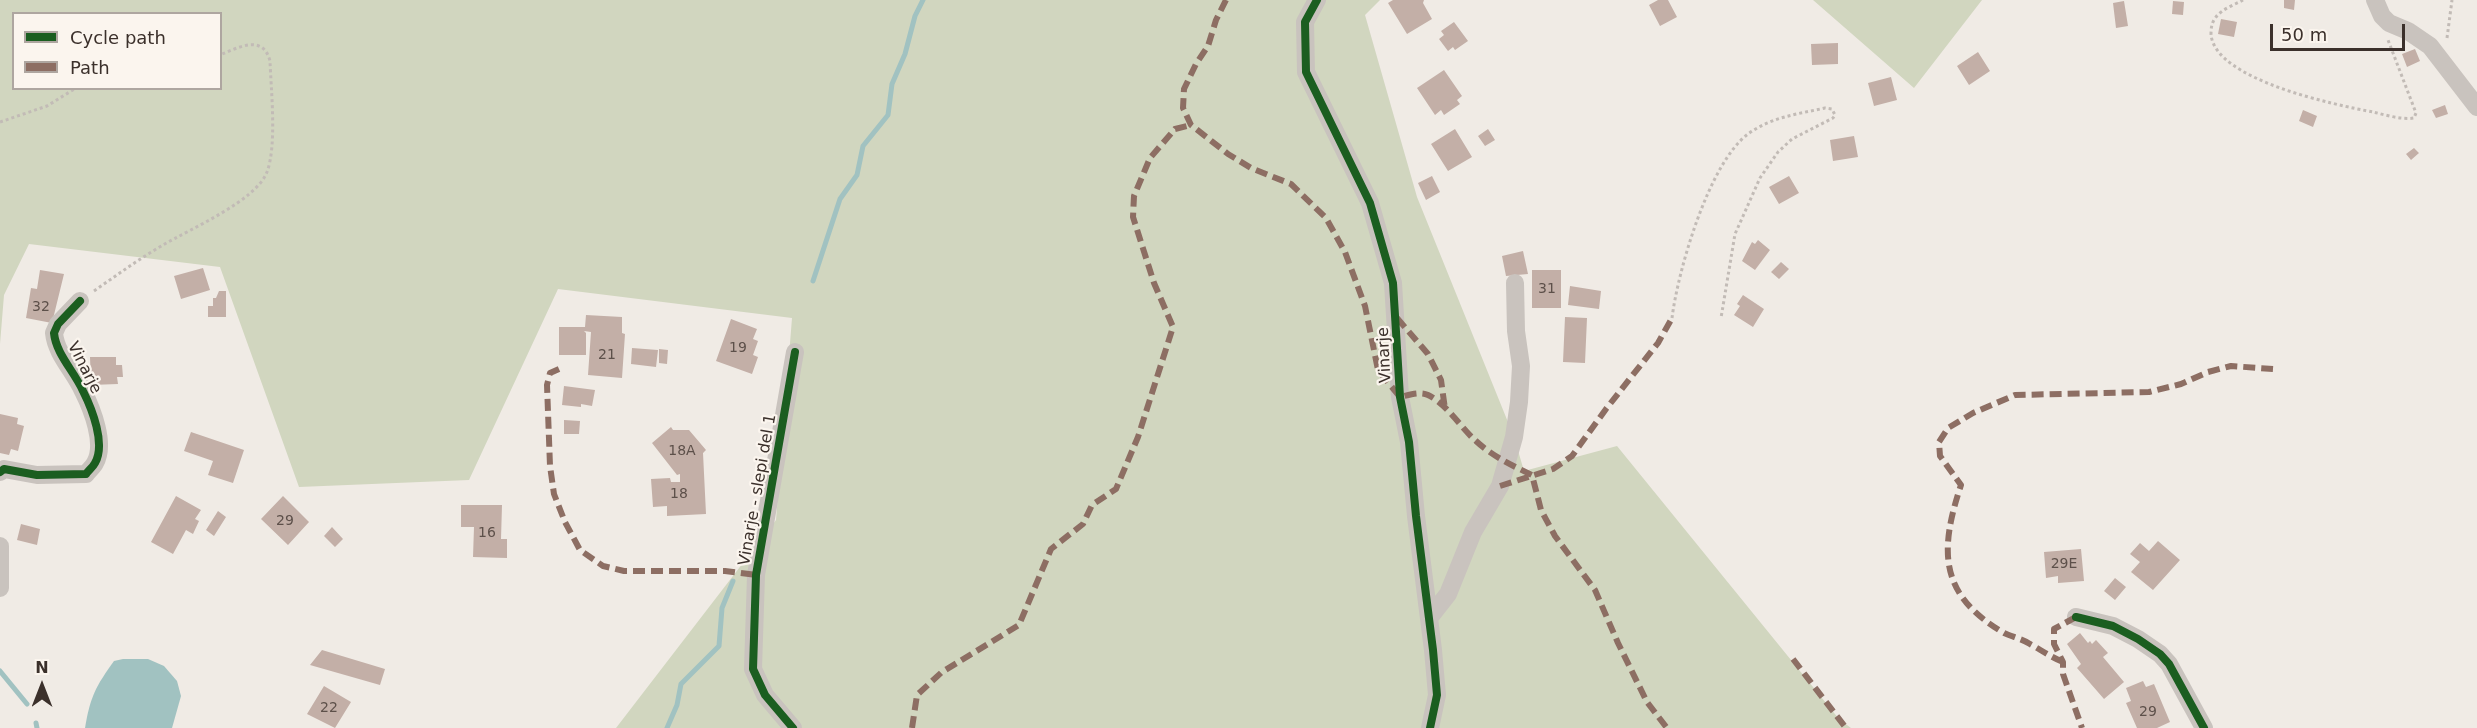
<!DOCTYPE html>
<html>
<head>
<meta charset="utf-8">
<style>
  body { margin:0 }
  #map { position:relative; width:2477px; height:728px; overflow:hidden; background:#f0ebe5; font-family:"DejaVu Sans",sans-serif }
  canvas { display:block }
  .legend { position:absolute; left:12px; top:12px; width:210px; height:78px; box-sizing:border-box; background:#fbf5ee; border:2px solid #aea6a0; margin:0; padding:8px 10px; list-style:none; font-size:18px; color:#3b302b }
  .legend li { display:flex; align-items:center; gap:12px; height:30px }
  .legend b { width:30px; border:2px solid #aea6a0 }
  .north { position:absolute; left:12px; top:656px; width:60px; height:60px; -webkit-text-stroke:4px #fbf5ee; paint-order:stroke; rotate:0deg; font-size:16px; font-weight:700; line-height:24px; text-align:center; color:#3b302b }
  .north::after { content:''; display:block; margin:auto; width:21px; height:27px; background:#3b302b; clip-path:polygon(50% 0,100% 100%,50% 72%,0 100%) }
  .scale { position:absolute; left:2270px; top:24px; width:135px; height:27px; box-sizing:border-box; border:3px solid #3b302b; border-top:0; padding-left:8px; font-size:18px; line-height:21px; white-space:nowrap; color:#3b302b; -webkit-text-stroke:4px #fbf5ee; paint-order:stroke }
</style>
</head>
<body>
<div id="map">
<canvas width="2477" height="728"></canvas>
<ul class="legend">
<li><b style="height:8px;background:#1b5e20"></b>Cycle path</li>
<li><b style="height:8px;background:#8d6e63"></b>Path</li>
</ul>
<div class="north">N</div>
<div class="scale">50 m</div>
</div>
<script>
const g = document.querySelector('canvas').getContext('2d');
g.lineJoin = 'round';
function paint(path, color) { g.fillStyle = color; g.fill(path, 'evenodd'); }
function stroke(path, color, width, dash) { g.strokeStyle = color; g.lineWidth = width; g.lineCap = dash ? 'butt' : 'round'; g.setLineDash(dash || []); g.stroke(path); }
function drawText(font, color, halo, rows, align = 'center') {
  g.font = font + ' "DejaVu Sans",sans-serif'; g.lineWidth = 4.5; g.setLineDash([]); g.textBaseline = 'middle'; g.strokeStyle = halo; g.fillStyle = color; for (const [text, x, y, turn = 0] of rows) {
    g.save(); g.translate(x, y); g.rotate((+turn || 0) * Math.PI / 180); g.textAlign = isNaN(turn) ? turn : align; if (halo) g.strokeText(text, 0, 0); g.fillText(text, 0, 0); g.restore();
  }
}
paint(new Path2D(`
  M 0,0 L 1380,0 L 1365,15 L 1417,197 L 1514,437 L 1524,471 L 1617,446 L 1839,719 L 1851,728 L 616,728 L 776,520 L 792,318 L 558,289 L 469,480 L 299,487 L 220,267 L 29,244 L 4,295 L 0,344 ZM 14,14 L 220,14 L 220,88 L 14,88 Z
  M 1813,0 L 1982,0 L 1914,88 Z`), '#d1d6bf');
paint(new Path2D(`
  M 123,659 L 148,659 L 164,666 L 177,681 L 181,696 L 172,728 L 85,728 C 90,697 96,686 114,661 Z`), '#a1c2c1');
stroke(new Path2D(`
  M 813,281 L 840,199 L 857,175 L 863,146 L 888,115 L 892,84 L 905,54 L 915,16 L 923,0
  M 0,671 L 27,704
  M 36,723 L 37,728
  M 667,728 L 677,705 L 681,684 L 719,646 L 722,608 L 733,581`), '#a1c2c1', 5);
paint(new Path2D(`
  M 1393,0 L 1424,0 L 1423,3 L 1432,19 L 1407,34 L 1388,3 Z
  M 1658,0 L 1668,0 L 1677,17 L 1660,26 L 1649,5 Z
  M 2284,0 L 2295,0 L 2294,10 L 2284,8 Z
  M 2124,1 L 2128,26 L 2116,28 L 2113,3 Z
  M 2173,1 L 2184,2 L 2183,15 L 2172,14 Z
  M 2221,19 L 2237,22 L 2234,37 L 2218,34 Z
  M 1454,22 L 1468,41 L 1455,50 L 1453,47 L 1448,51 L 1439,39 L 1444,35 L 1441,31 Z
  M 1838,43 L 1838,64 L 1812,65 L 1811,44 Z
  M 2415,49 L 2420,61 L 2407,67 L 2402,54 Z
  M 1978,52 L 1990,71 L 1969,85 L 1957,66 Z
  M 1444,70 L 1462,96 L 1457,100 L 1460,104 L 1444,115 L 1441,110 L 1435,115 L 1417,88 Z
  M 1891,77 L 1897,100 L 1874,106 L 1868,83 Z
  M 2445,105 L 2448,114 L 2436,118 L 2432,110 Z
  M 2303,110 L 2317,116 L 2313,127 L 2299,121 Z
  M 1455,129 L 1472,157 L 1448,171 L 1431,144 Z
  M 1488,129 L 1495,140 L 1485,146 L 1478,136 Z
  M 1854,136 L 1858,157 L 1833,161 L 1830,140 Z
  M 2414,148 L 2419,153 L 2411,160 L 2406,154 Z
  M 1432,176 L 1440,192 L 1426,200 L 1418,183 Z
  M 1789,176 L 1799,193 L 1779,204 L 1769,187 Z
  M 1758,240 L 1770,250 L 1755,270 L 1742,261 L 1752,242 L 1755,244 Z
  M 1523,251 L 1528,274 L 1506,276 L 1502,256 Z
  M 1781,262 L 1789,269 L 1779,279 L 1771,272 Z
  M 203,268 L 210,290 L 181,299 L 174,276 Z
  M 40,270 L 64,274 L 52,323 L 26,318 L 31,288 L 37,289 Z
  M 1532,270 L 1561,270 L 1561,308 L 1532,308 Z
  M 1570,286 L 1601,291 L 1599,309 L 1568,305 Z
  M 219,291 L 226,291 L 226,317 L 208,317 L 208,306 L 213,306 L 213,298 L 216,298 Z
  M 1743,295 L 1764,309 L 1753,327 L 1734,315 L 1740,306 L 1737,304 Z
  M 586,315 L 622,317 L 622,333 L 625,334 L 622,378 L 588,375 L 591,332 L 584,331 L 586,333 L 586,355 L 559,355 L 559,327 L 585,327 Z
  M 1565,317 L 1587,318 L 1585,363 L 1563,362 Z
  M 731,319 L 757,329 L 753,339 L 758,341 L 753,355 L 758,357 L 752,374 L 716,361 Z
  M 632,348 L 658,350 L 656,367 L 631,364 Z
  M 659,349 L 668,350 L 667,364 L 659,363 Z
  M 90,357 L 116,357 L 116,365 L 122,365 L 123,377 L 117,377 L 118,384 L 91,385 Z
  M 564,386 L 595,390 L 592,406 L 581,404 L 581,407 L 562,405 Z
  M 0,414 L 18,418 L 17,424 L 24,426 L 18,451 L 11,449 L 9,455 L 0,453 Z
  M 564,420 L 580,421 L 579,434 L 564,434 Z
  M 671,427 L 673,430 L 689,430 L 706,450 L 703,453 L 706,514 L 667,516 L 667,506 L 653,507 L 651,479 L 670,478 L 671,482 L 680,482 L 680,474 L 677,475 L 652,443 Z
  M 191,432 L 244,450 L 233,483 L 208,475 L 213,461 L 184,451 Z
  M 176,496 L 201,510 L 195,519 L 199,521 L 193,534 L 186,530 L 173,554 L 151,542 Z
  M 283,496 L 309,522 L 288,545 L 261,519 Z
  M 461,505 L 502,505 L 501,539 L 507,539 L 507,558 L 473,557 L 474,527 L 461,527 Z
  M 218,511 L 226,517 L 214,536 L 206,530 Z
  M 21,524 L 40,529 L 37,545 L 17,540 Z
  M 332,527 L 343,539 L 335,547 L 324,536 Z
  M 2158,541 L 2180,560 L 2153,590 L 2131,572 L 2140,562 L 2130,554 L 2140,543 L 2149,551 Z
  M 2081,549 L 2084,581 L 2058,583 L 2058,576 L 2046,578 L 2044,552 Z
  M 2115,578 L 2126,587 L 2115,600 L 2104,591 Z
  M 2080,633 L 2088,643 L 2090,641 L 2092,644 L 2096,640 L 2108,653 L 2103,657 L 2124,682 L 2104,699 L 2077,668 L 2081,664 L 2067,644 Z
  M 322,650 L 385,669 L 380,685 L 310,665 Z
  M 2143,681 L 2146,687 L 2154,684 L 2170,722 L 2157,728 L 2137,728 L 2126,703 L 2131,701 L 2126,688 Z
  M 324,686 L 351,702 L 335,728 L 307,714 Z`), '#c3afa7');
stroke(new Path2D(`
  M 2243,0 C 2234,5 2222,9 2216,17 C 2212,22 2211,27 2211,34 C 2214,80 2336,105 2373,112 C 2386,115 2401,120 2414,118 L 2416,113 L 2388,40
  M 2447,38 L 2452,0
  M 0,122 L 47,106 L 76,88
  M 94,291 C 117,275 139,259 163,245 C 190,229 256,201 267,172 C 277,145 271,90 270,61 C 263,34 239,47 220,55
  M 1672,318 C 1678,270 1709,163 1748,134 C 1771,117 1798,114 1825,108 L 1832,109 L 1835,115 L 1833,118 L 1792,139 L 1778,152 L 1760,178 L 1735,234 L 1721,318`), '#c2bbb6', 3, [3, 3]);
stroke(new Path2D(`
  M 1317,0 L 1305,22 L 1306,72 L 1370,203 L 1393,283 L 1400,397 L 1409,442 L 1416,516 L 1433,650 L 1437,695 L 1430,728
  M 2375,0 L 2382,16 L 2389,23 L 2408,31 L 2430,46 L 2477,107
  M 0,472 L 4,469 L 37,475 L 86,474 C 89,470 93,467 95,463 C 106,444 92,409 83,391 C 74,371 56,354 54,333 L 58,324 L 80,301
  M 0,546 L 0,588
  M 1430,617 L 1448,594 L 1473,532 L 1500,486 L 1514,437 L 1519,402 L 1521,366 L 1516,331 L 1515,283
  M 2076,617 L 2113,626 L 2138,639 L 2160,654 L 2169,664 L 2204,728
  M 793,728 L 765,695 L 753,669 L 756,575 L 795,352`), '#c9c3be', 18);
stroke(new Path2D(`
  M 1226,0 L 1216,20 L 1208,46 L 1196,64 L 1184,89 L 1183,108 L 1191,125 L 1228,154 L 1251,168 L 1291,184 L 1326,218 L 1345,252 L 1365,306 L 1378,370 L 1400,397 C 1409,395 1420,391 1428,395 C 1448,405 1460,427 1476,441 C 1492,456 1513,466 1532,475 L 1541,510 L 1555,536 L 1595,590 L 1618,643 L 1647,702 L 1667,728
  M 1397,318 L 1428,354 L 1441,380 L 1445,409
  M 559,369 L 550,373 L 547,385 L 550,466 L 554,494 L 565,522 L 580,550 L 603,566 L 624,571 L 725,571 L 756,575
  M 1500,486 L 1553,469 L 1572,456 L 1606,409 L 1658,343 L 1672,318
  M 2076,617 L 2054,629 L 2054,644 L 2063,662 L 2063,674 L 2082,728
  M 1793,659 L 1846,728
  M 2063,662 C 2051,657 2041,650 2030,644 C 2022,639 2013,637 2004,633 C 1939,595 1939,551 1961,485 L 1940,456 L 1939,442 L 1948,428 L 1973,413 L 2015,395 L 2149,392 L 2181,384 L 2208,372 L 2231,366 L 2273,369
  M 912,728 L 917,695 L 942,672 L 1019,625 L 1051,549 L 1083,524 L 1092,505 L 1116,489 L 1138,437 L 1173,327 L 1154,283 L 1133,217 L 1134,196 L 1150,158 L 1175,129 L 1191,125`), '#8d6e63', 6, [12, 6]);
stroke(new Path2D(`
  M 1317,0 L 1305,22 L 1306,72 L 1370,203 L 1393,283 L 1400,397 L 1409,442 L 1416,516 L 1433,650 L 1437,695 L 1430,728
  M 0,472 L 4,469 L 37,475 L 86,474 C 89,470 93,467 95,463 C 106,444 92,409 83,391 C 74,371 56,354 54,333 L 58,324 L 80,301
  M 2076,617 L 2113,626 L 2138,639 L 2160,654 L 2169,664 L 2204,728
  M 793,728 L 765,695 L 753,669 L 756,575 L 795,352`), '#1b5e20', 8);
drawText('14px', '#5d504a', null, [
  ["31",1547,289],
  ["32",41,307],
  ["19",738,348],
  ["21",607,355],
  ["18A",682,451],
  ["18",679,494],
  ["29",285,521],
  ["16",487,533],
  ["29E",2064,564],
  ["22",329,708],
  ["29",2148,712]
]);
drawText('16px', '#3b302b', '#fbf5ee', [
  ["Vinarje",1385,355,-93],
  ["Vinarje",84,368,63],
  ["Vinarje - slepi del 1",758,490,-80]
]);
</script>
</body>
</html>
